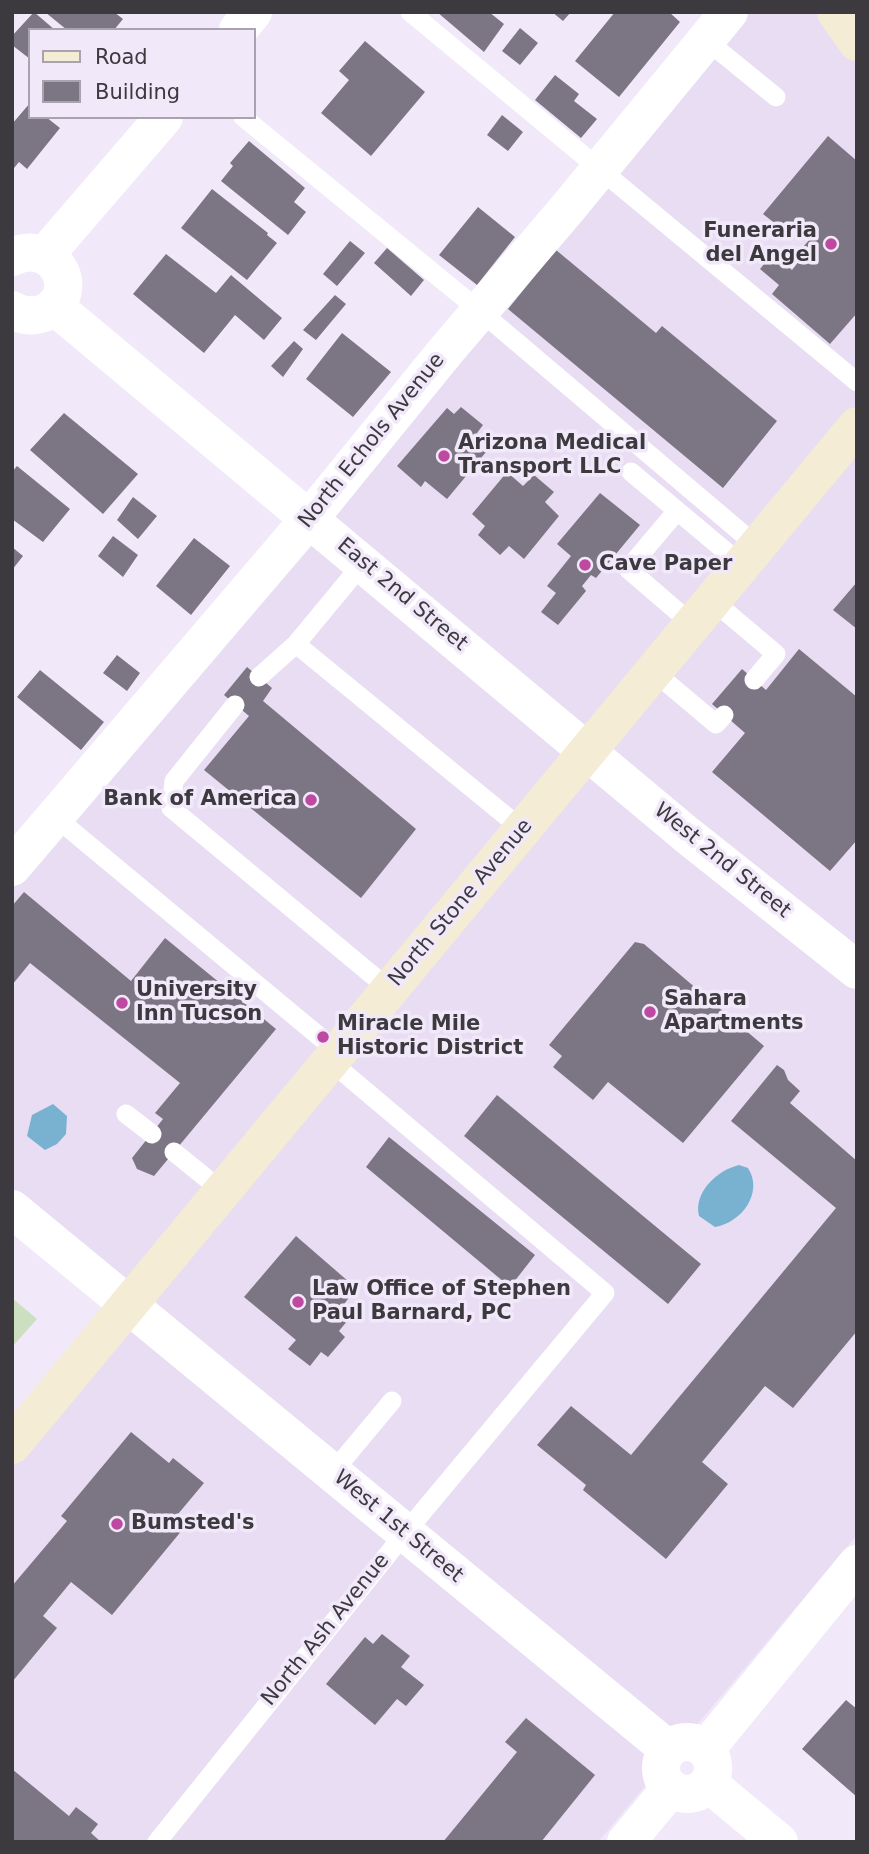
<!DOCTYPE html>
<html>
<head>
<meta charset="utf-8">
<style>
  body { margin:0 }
  #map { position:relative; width:869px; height:1854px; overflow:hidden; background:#f1e9f9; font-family:"DejaVu Sans",sans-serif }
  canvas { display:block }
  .frame { position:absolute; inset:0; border:14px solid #3c393f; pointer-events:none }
  .legend { position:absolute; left:28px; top:28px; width:228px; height:91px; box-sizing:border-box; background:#f1e9f9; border:2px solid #a9a3af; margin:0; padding:9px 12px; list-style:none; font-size:21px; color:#3c393f }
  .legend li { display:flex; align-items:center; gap:14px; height:35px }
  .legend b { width:35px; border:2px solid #a9a3af }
</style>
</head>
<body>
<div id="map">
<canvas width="869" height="1854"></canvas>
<div class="frame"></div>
<ul class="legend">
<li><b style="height:9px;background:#f4ecd4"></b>Road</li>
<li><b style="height:19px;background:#7c7684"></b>Building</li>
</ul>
</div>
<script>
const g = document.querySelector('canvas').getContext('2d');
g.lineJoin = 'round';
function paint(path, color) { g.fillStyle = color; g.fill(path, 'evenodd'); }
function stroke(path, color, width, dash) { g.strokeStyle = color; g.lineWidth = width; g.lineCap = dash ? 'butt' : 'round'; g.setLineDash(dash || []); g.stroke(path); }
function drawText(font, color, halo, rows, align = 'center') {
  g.font = font + ' "DejaVu Sans",sans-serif'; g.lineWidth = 7; g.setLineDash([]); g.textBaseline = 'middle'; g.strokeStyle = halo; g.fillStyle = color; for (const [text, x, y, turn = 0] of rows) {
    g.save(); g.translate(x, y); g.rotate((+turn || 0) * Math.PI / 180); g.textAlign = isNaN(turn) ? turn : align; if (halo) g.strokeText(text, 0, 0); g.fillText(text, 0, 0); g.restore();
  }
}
paint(new Path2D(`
  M 729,12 L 857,12 L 857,1535 L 598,1842 L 12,1842 L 12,1445 L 128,1305 L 12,1209 L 12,867 Z`), '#e8ddf3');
paint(new Path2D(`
  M 12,1298 L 37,1319 L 12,1347 Z`), '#ccdfc1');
paint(new Path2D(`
  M 53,1104 L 67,1116 L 66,1134 L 57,1144 L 45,1150 L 27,1136 L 32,1115 Z
  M 739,1165 L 748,1168 C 764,1193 741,1223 715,1227 L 699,1216 C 693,1193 717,1170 739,1165 Z`), '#78b2d0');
paint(new Path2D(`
  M 34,12 L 55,30 L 30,30 L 30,59 L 12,45 L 12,36 Z
  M 45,12 L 114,12 L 123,19 L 114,30 L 67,30 Z
  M 437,12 L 489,12 L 504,24 L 484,52 Z
  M 552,12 L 571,12 L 563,21 Z
  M 615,12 L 669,12 L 680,22 L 619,97 L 575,61 Z
  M 520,28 L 538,43 L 520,65 L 502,51 Z
  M 365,41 L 425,92 L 371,156 L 321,113 L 349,80 L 339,71 Z
  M 555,75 L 579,94 L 574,101 L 597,119 L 581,138 L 535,100 Z
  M 30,103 L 30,117 L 46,117 L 60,128 L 27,169 L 19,162 L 14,168 L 12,124 Z
  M 502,115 L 523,132 L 508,151 L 487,135 Z
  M 828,136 L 857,161 L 857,313 L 830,344 L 772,294 L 779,285 L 760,269 L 773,253 L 792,270 L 806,252 L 802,248 L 819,229 L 809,222 L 795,239 L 763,214 Z
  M 249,141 L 305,188 L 294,202 L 306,212 L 288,235 L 221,181 L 233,166 L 230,163 Z
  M 212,189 L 268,233 L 267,235 L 277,243 L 247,280 L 181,228 Z
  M 478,207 L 515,237 L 477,285 L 439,255 Z
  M 350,241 L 365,253 L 337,286 L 323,274 Z
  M 387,248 L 424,280 L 411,296 L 374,263 Z
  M 556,250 L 656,333 L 662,326 L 777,421 L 723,488 L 508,309 Z
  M 166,254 L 216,293 L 231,275 L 282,318 L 264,340 L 235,315 L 204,353 L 133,294 Z
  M 335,295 L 346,304 L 316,340 L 303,330 Z
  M 342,333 L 391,372 L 353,417 L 306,379 Z
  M 294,341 L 303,349 L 283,377 L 271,366 Z
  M 461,407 L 483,425 L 477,433 L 491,446 L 447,499 L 425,481 L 421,487 L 397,466 L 447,408 L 454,414 Z
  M 64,413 L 138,474 L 103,514 L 30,450 Z
  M 17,466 L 70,509 L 43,542 L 12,519 L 12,472 Z
  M 507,472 L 523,486 L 534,475 L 554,492 L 545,502 L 559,516 L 524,559 L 509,546 L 500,555 L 478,535 L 485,526 L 472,514 Z
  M 600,493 L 640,525 L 596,578 L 591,575 L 582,586 L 586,591 L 558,625 L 541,612 L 556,593 L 547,586 L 571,556 L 557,544 Z
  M 133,497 L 157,516 L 138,539 L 117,520 Z
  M 113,536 L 138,555 L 123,577 L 98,556 Z
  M 194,538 L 230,566 L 191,615 L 156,586 Z
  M 12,547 L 23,556 L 12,570 Z
  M 857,582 L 857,629 L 833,610 Z
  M 799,649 L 857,697 L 857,840 L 830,871 L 712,772 L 745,733 L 712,704 L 742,669 L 766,690 Z
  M 117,655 L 140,673 L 127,691 L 103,673 Z
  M 247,667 L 272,688 L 263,701 L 416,829 L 361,898 L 204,770 L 249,716 L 224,695 Z
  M 40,670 L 104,722 L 81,750 L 17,697 Z
  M 24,892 L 131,981 L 165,938 L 276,1029 L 154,1176 L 137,1169 L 132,1158 L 163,1119 L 155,1113 L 180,1083 L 30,963 L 12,985 L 12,906 Z
  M 635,942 L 644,944 L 764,1046 L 683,1143 L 608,1082 L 593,1100 L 553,1067 L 562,1056 L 549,1045 Z
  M 777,1065 L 784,1070 L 788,1080 L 800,1091 L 790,1103 L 857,1161 L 857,1331 L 793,1408 L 765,1386 L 702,1462 L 728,1484 L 666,1559 L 583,1490 L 586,1485 L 537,1445 L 571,1406 L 631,1455 L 836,1208 L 731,1121 Z
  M 497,1095 L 701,1264 L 668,1304 L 464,1136 Z
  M 389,1137 L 535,1255 L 510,1287 L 366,1167 Z
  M 296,1236 L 356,1288 L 342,1307 L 352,1315 L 339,1331 L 345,1337 L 328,1357 L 321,1352 L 310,1366 L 288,1349 L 296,1340 L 244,1297 Z
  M 131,1432 L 169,1463 L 173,1458 L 204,1483 L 173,1520 L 183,1529 L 112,1615 L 71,1582 L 43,1616 L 57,1628 L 12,1682 L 12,1586 L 67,1521 L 61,1516 Z
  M 382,1634 L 410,1656 L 401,1667 L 424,1685 L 406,1706 L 397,1699 L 375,1725 L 326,1684 L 365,1637 L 373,1644 Z
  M 846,1700 L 857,1709 L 857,1797 L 802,1749 Z
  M 526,1718 L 595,1775 L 541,1842 L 443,1842 L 517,1752 L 505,1742 Z
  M 12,1769 L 69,1816 L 76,1807 L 98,1824 L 91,1833 L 101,1842 L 12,1842 Z`), '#7c7684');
stroke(new Path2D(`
  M 410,12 L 857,382
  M 706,40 L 776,97
  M 243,117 L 480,311 L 757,546
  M 631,472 L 742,565
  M 677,511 L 628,569 L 692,624
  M 363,563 L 296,644 L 523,830
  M 712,600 L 776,654 L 754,680
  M 653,671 L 716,724 L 724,715
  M 259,677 L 296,644
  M 235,705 L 174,781 L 171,808 L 389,989
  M 54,816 L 338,1052
  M 126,1114 L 152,1134
  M 174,1152 L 222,1191
  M 332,1473 L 392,1401
  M 157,1842 L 405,1533 L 605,1293 L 330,1061`), '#fff', 19);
stroke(new Path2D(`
  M 238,30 L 253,12
  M 46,254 L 164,117
  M 12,257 C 56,236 84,295 44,313 C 33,317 22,316 12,310
  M 54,306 L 687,835 L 857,970
  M 12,867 L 310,518 L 445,352 L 567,209 L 729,12
  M 12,1209 L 668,1749
  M661 1768a26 26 0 1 1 52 0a26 26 0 1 1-52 0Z
  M 706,1749 L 857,1564
  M 708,1783 L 779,1842
  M 626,1842 L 671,1788`), '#fff', 38);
stroke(new Path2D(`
  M 836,12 L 857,42
  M 12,1445 L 857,426`), '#f4ecd4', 38);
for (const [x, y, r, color] of [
  [831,244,7,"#bd49a1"],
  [444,456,7,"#bd49a1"],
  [585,565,7,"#bd49a1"],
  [311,800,7,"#bd49a1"],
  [122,1003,7,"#bd49a1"],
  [650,1012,7,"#bd49a1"],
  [323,1037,7,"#bd49a1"],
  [298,1302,7,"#bd49a1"],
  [117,1524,7,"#bd49a1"]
]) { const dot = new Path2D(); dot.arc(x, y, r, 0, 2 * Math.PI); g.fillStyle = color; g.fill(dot); stroke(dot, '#f1e9f9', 2.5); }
drawText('bold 21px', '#3c393f', '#f1e9f9', [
  ["Funeraria",817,232,"right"],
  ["del Angel",817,256,"right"],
  ["Arizona Medical",458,444],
  ["Transport LLC",458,468],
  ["Cave Paper",599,565],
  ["Bank of America",297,800,"right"],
  ["University",136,991],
  ["Inn Tucson",136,1015],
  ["Sahara",664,1000],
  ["Apartments",664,1024],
  ["Miracle Mile",337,1025],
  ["Historic District",337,1049],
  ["Law Office of Stephen",312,1290],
  ["Paul Barnard, PC",312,1314],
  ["Bumsted's",131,1524]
], 'left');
drawText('21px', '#3c393f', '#f1e9f9', [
  ["North Echols Avenue",372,441,-51],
  ["East 2nd Street",402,595,40],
  ["West 2nd Street",722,861,39],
  ["North Stone Avenue",461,903,-50],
  ["West 1st Street",398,1527,40],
  ["North Ash Avenue",326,1630,-51]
]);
</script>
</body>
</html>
